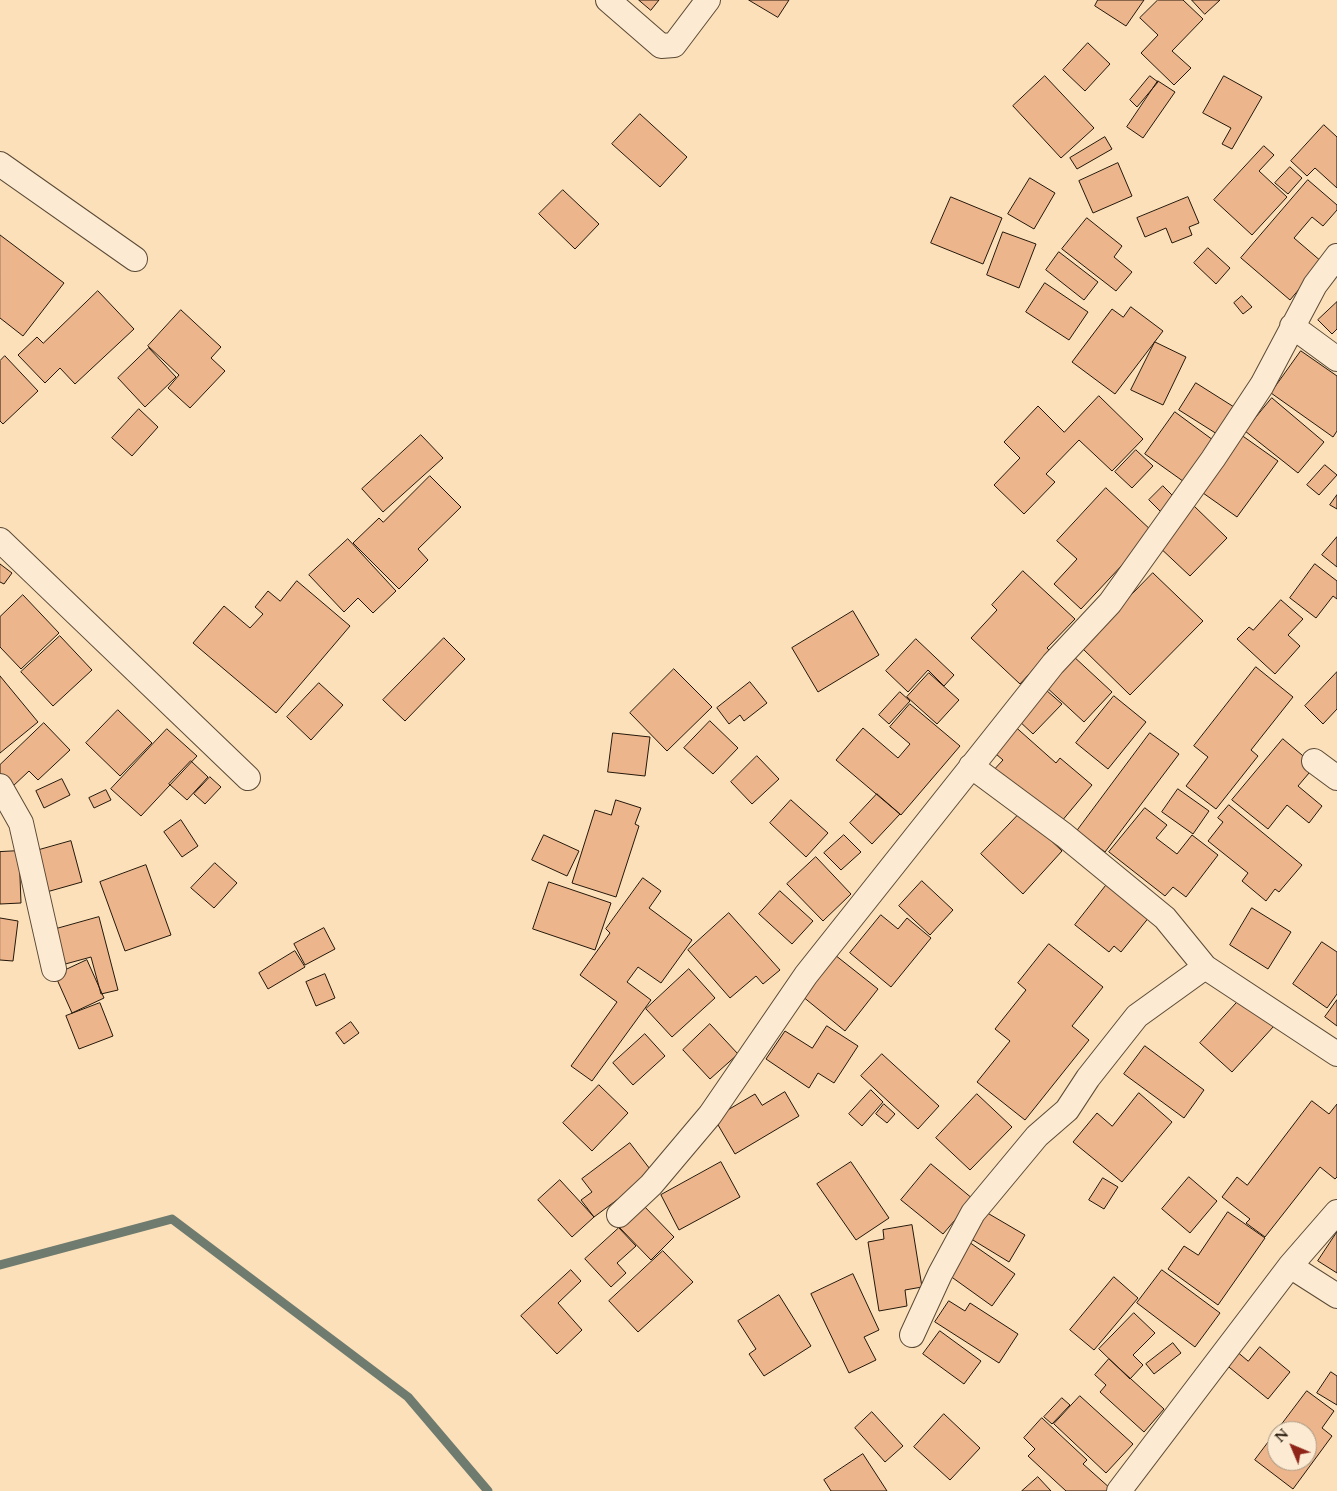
<!DOCTYPE html>
<html>
<head>
<meta charset="utf-8">
<style>
  body { margin:0 }
  #map { position:relative; width:1337px; height:1491px; overflow:hidden; background:#fbe0b9; font-family:Cardo,serif }
  canvas { display:block }
  .north { position:absolute; left:1267px; top:1421px; width:50px; height:50px; box-sizing:border-box; background:#fcebd2; border:1px solid #a69682; border-radius:50%; rotate:315deg; font-size:14px; font-weight:700; line-height:20px; text-align:center; color:#24170a }
  .north::after { content:''; display:block; margin:auto; width:18px; height:22px; background:#8f2418; clip-path:polygon(50% 0,100% 100%,50% 72%,0 100%) }
</style>
</head>
<body>
<div id="map">
<canvas width="1337" height="1491"></canvas>
<div class="north">N</div>
</div>
<script>
const g = document.querySelector('canvas').getContext('2d');
g.lineJoin = 'round';
function stroke(path, color, width, dash) { g.strokeStyle = color; g.lineWidth = width; g.lineCap = dash ? 'butt' : 'round'; g.setLineDash(dash || []); g.stroke(path); }
function paint(path, color) { g.fillStyle = color; g.fill(path, 'evenodd'); }
stroke(new Path2D(`
  M 0,1265 L 172,1219 L 408,1397 L 488,1491`), '#6e7b6e', 9);
const building = new Path2D(`
  M 639,0 L 659,0 L 651,10 Z
  M 749,0 L 789,0 L 778,17 Z
  M 1098,0 L 1144,0 L 1126,26 L 1095,6 Z
  M 1158,0 L 1183,0 L 1203,19 L 1172,51 L 1191,68 L 1174,85 L 1141,53 L 1158,35 L 1140,18 Z
  M 1192,0 L 1220,0 L 1205,14 Z
  M 1088,43 L 1110,64 L 1085,91 L 1063,70 Z
  M 1045,76 L 1094,128 L 1061,158 L 1013,106 Z
  M 1150,76 L 1158,82 L 1137,107 L 1130,100 Z
  M 1224,76 L 1262,97 L 1232,149 L 1222,144 L 1231,128 L 1203,113 Z
  M 1158,81 L 1175,92 L 1143,138 L 1127,127 Z
  M 640,114 L 687,157 L 660,187 L 612,144 Z
  M 1324,125 L 1337,137 L 1337,188 L 1315,168 L 1307,176 L 1291,161 Z
  M 1105,137 L 1112,149 L 1077,169 L 1070,158 Z
  M 1264,146 L 1274,155 L 1259,171 L 1287,197 L 1252,235 L 1214,200 Z
  M 1118,163 L 1132,196 L 1093,213 L 1079,181 Z
  M 1290,167 L 1302,178 L 1288,194 L 1275,183 Z
  M 1030,178 L 1055,193 L 1034,229 L 1008,214 Z
  M 1308,180 L 1337,205 L 1337,210 L 1323,226 L 1312,217 L 1294,238 L 1322,262 L 1290,300 L 1241,258 Z
  M 563,190 L 599,224 L 575,249 L 539,214 Z
  M 951,197 L 1002,218 L 983,264 L 931,243 Z
  M 1188,197 L 1199,223 L 1189,227 L 1192,235 L 1172,243 L 1166,228 L 1145,237 L 1137,218 Z
  M 1087,218 L 1122,246 L 1114,257 L 1132,272 L 1116,291 L 1062,249 Z
  M 1003,232 L 1036,244 L 1019,288 L 987,275 Z
  M 0,235 L 64,283 L 23,336 L 0,318 Z
  M 1208,248 L 1230,268 L 1216,284 L 1194,263 Z
  M 1059,252 L 1098,282 L 1084,300 L 1046,270 Z
  M 1045,283 L 1088,312 L 1069,340 L 1026,312 Z
  M 98,291 L 134,329 L 75,384 L 60,368 L 45,383 L 18,355 L 37,337 L 43,343 Z
  M 1242,296 L 1252,307 L 1243,314 L 1234,303 Z
  M 1337,302 L 1337,329 L 1332,334 L 1318,320 Z
  M 1131,307 L 1163,331 L 1115,394 L 1072,362 L 1112,309 L 1123,317 Z
  M 181,310 L 221,347 L 211,358 L 225,371 L 190,408 L 168,388 L 179,375 L 148,346 Z
  M 1155,342 L 1186,357 L 1163,405 L 1131,390 Z
  M 149,348 L 176,377 L 145,407 L 118,378 Z
  M 1301,351 L 1337,376 L 1337,431 L 1333,437 L 1271,393 Z
  M 5,356 L 38,391 L 3,424 L 0,421 L 0,361 Z
  M 1196,383 L 1234,407 L 1217,434 L 1179,410 Z
  M 1099,396 L 1143,439 L 1112,471 L 1079,440 L 1046,474 L 1055,482 L 1024,514 L 994,485 L 1020,458 L 1004,442 L 1038,406 L 1064,432 Z
  M 1272,398 L 1324,442 L 1298,473 L 1245,431 Z
  M 139,409 L 158,427 L 132,456 L 112,438 Z
  M 1175,412 L 1217,443 L 1187,484 L 1145,454 Z
  M 1237,432 L 1278,461 L 1237,517 L 1196,488 Z
  M 421,435 L 443,458 L 383,512 L 362,489 Z
  M 1136,450 L 1153,466 L 1132,488 L 1115,472 Z
  M 1325,465 L 1337,475 L 1319,495 L 1307,485 Z
  M 430,476 L 461,507 L 418,549 L 428,560 L 399,589 L 353,543 L 379,518 L 383,522 Z
  M 1163,486 L 1176,499 L 1162,513 L 1149,500 Z
  M 1106,488 L 1153,532 L 1081,609 L 1054,584 L 1077,559 L 1057,541 Z
  M 1337,495 L 1337,509 L 1330,505 Z
  M 1193,505 L 1227,538 L 1190,576 L 1156,544 Z
  M 1337,537 L 1337,567 L 1322,555 Z
  M 348,539 L 396,591 L 373,613 L 358,598 L 344,612 L 309,575 Z
  M 0,564 L 12,573 L 4,584 L 0,582 Z
  M 1315,564 L 1337,581 L 1337,599 L 1333,596 L 1316,618 L 1290,598 Z
  M 1023,571 L 1075,619 L 1047,648 L 1050,651 L 1020,684 L 971,638 L 997,610 L 992,605 Z
  M 1153,573 L 1203,621 L 1130,695 L 1081,647 Z
  M 297,581 L 350,626 L 276,713 L 193,643 L 224,606 L 250,628 L 263,614 L 255,607 L 268,591 L 280,601 Z
  M 23,595 L 59,633 L 21,669 L 0,647 L 0,617 Z
  M 1281,600 L 1303,619 L 1288,635 L 1300,646 L 1275,674 L 1237,639 L 1249,627 L 1253,630 Z
  M 853,611 L 879,655 L 818,692 L 792,648 Z
  M 60,636 L 92,670 L 53,706 L 21,672 Z
  M 444,638 L 465,659 L 405,721 L 383,700 Z
  M 916,639 L 954,675 L 944,686 L 928,670 L 908,692 L 886,671 Z
  M 1072,655 L 1112,692 L 1084,722 L 1044,685 Z
  M 1256,667 L 1293,697 L 1251,750 L 1258,756 L 1216,809 L 1186,786 L 1208,757 L 1194,746 Z
  M 674,669 L 712,707 L 667,751 L 630,713 Z
  M 1337,672 L 1337,709 L 1323,724 L 1305,706 Z
  M 929,673 L 959,700 L 937,724 L 907,697 Z
  M 0,676 L 38,722 L 0,753 Z
  M 750,682 L 767,703 L 744,721 L 740,715 L 729,724 L 717,708 Z
  M 319,683 L 343,705 L 311,740 L 287,717 Z
  M 1046,690 L 1062,704 L 1033,734 L 1017,719 Z
  M 900,692 L 910,701 L 889,724 L 879,715 Z
  M 1114,696 L 1146,722 L 1108,769 L 1076,743 Z
  M 910,704 L 960,746 L 901,815 L 836,760 L 863,728 L 898,758 L 910,744 L 890,727 Z
  M 118,710 L 152,743 L 120,776 L 86,743 Z
  M 710,721 L 738,748 L 713,774 L 684,748 Z
  M 44,723 L 70,750 L 38,780 L 29,771 L 12,787 L 0,774 L 0,765 Z
  M 1011,723 L 1056,763 L 1060,758 L 1092,785 L 1061,822 L 991,773 L 1003,760 L 989,748 Z
  M 167,729 L 197,756 L 141,816 L 111,789 Z
  M 613,733 L 650,737 L 645,776 L 608,772 Z
  M 1150,733 L 1179,754 L 1105,852 L 1077,831 Z
  M 1283,739 L 1315,766 L 1298,786 L 1322,806 L 1309,823 L 1287,805 L 1268,829 L 1232,800 Z
  M 757,756 L 779,779 L 752,804 L 731,782 Z
  M 191,761 L 208,777 L 187,800 L 169,784 Z
  M 210,777 L 221,787 L 205,804 L 194,794 Z
  M 62,779 L 70,795 L 44,808 L 36,791 Z
  M 1178,789 L 1209,811 L 1193,834 L 1162,812 Z
  M 106,790 L 111,800 L 94,808 L 89,798 Z
  M 877,794 L 900,814 L 872,844 L 850,823 Z
  M 616,800 L 641,808 L 635,824 L 639,826 L 616,897 L 572,883 L 595,810 L 611,815 Z
  M 791,800 L 828,833 L 806,857 L 770,823 Z
  M 1229,805 L 1302,865 L 1279,892 L 1275,889 L 1266,901 L 1242,881 L 1248,873 L 1208,841 L 1223,822 L 1218,818 Z
  M 1145,808 L 1167,825 L 1156,838 L 1177,854 L 1192,835 L 1218,855 L 1186,897 L 1173,887 L 1165,896 L 1109,852 Z
  M 1021,812 L 1062,851 L 1023,894 L 981,854 Z
  M 181,820 L 198,846 L 182,857 L 164,832 Z
  M 544,835 L 579,851 L 567,876 L 532,860 Z
  M 844,835 L 861,852 L 841,870 L 824,853 Z
  M 71,841 L 82,882 L 43,893 L 32,852 Z
  M 19,851 L 21,903 L 0,904 L 0,852 Z
  M 816,857 L 851,894 L 823,921 L 787,884 Z
  M 215,863 L 237,883 L 214,908 L 191,888 Z
  M 146,865 L 171,935 L 125,951 L 100,882 Z
  M 643,878 L 661,891 L 649,908 L 692,940 L 661,983 L 638,967 L 627,982 L 651,1000 L 592,1081 L 571,1066 L 617,1002 L 580,975 L 610,933 L 606,929 Z
  M 922,881 L 953,910 L 930,935 L 899,906 Z
  M 549,882 L 611,903 L 595,950 L 533,929 Z
  M 1108,883 L 1150,916 L 1121,952 L 1114,946 L 1109,952 L 1075,925 Z
  M 780,891 L 813,921 L 792,944 L 759,914 Z
  M 1252,908 L 1291,932 L 1268,969 L 1230,945 Z
  M 729,913 L 780,970 L 763,984 L 756,976 L 730,998 L 688,950 Z
  M 881,915 L 898,929 L 907,918 L 931,938 L 891,987 L 850,953 Z
  M 99,917 L 118,990 L 101,994 L 91,957 L 58,966 L 49,931 Z
  M 0,918 L 18,921 L 13,961 L 0,960 Z
  M 324,928 L 335,949 L 305,965 L 294,944 Z
  M 1322,942 L 1337,952 L 1337,994 L 1327,1008 L 1293,984 Z
  M 1049,944 L 1103,987 L 1072,1026 L 1089,1040 L 1025,1120 L 977,1082 L 1010,1041 L 995,1029 L 1026,990 L 1018,983 Z
  M 295,951 L 305,967 L 268,989 L 259,973 Z
  M 835,955 L 878,989 L 845,1031 L 802,996 Z
  M 87,960 L 104,998 L 72,1013 L 55,975 Z
  M 689,969 L 715,998 L 672,1037 L 646,1009 Z
  M 325,974 L 335,998 L 316,1006 L 306,982 Z
  M 1242,997 L 1274,1026 L 1232,1072 L 1200,1043 Z
  M 1337,1000 L 1337,1026 L 1325,1017 Z
  M 100,1003 L 113,1036 L 79,1049 L 66,1016 Z
  M 351,1022 L 359,1033 L 344,1044 L 336,1033 Z
  M 710,1024 L 738,1054 L 710,1079 L 683,1050 Z
  M 827,1026 L 858,1046 L 834,1083 L 818,1073 L 809,1088 L 766,1059 L 785,1031 L 812,1048 Z
  M 645,1034 L 665,1056 L 633,1085 L 613,1063 Z
  M 1145,1046 L 1204,1090 L 1184,1118 L 1124,1074 Z
  M 882,1054 L 939,1106 L 918,1129 L 861,1076 Z
  M 599,1085 L 628,1113 L 592,1151 L 563,1123 Z
  M 871,1090 L 883,1102 L 862,1126 L 849,1114 Z
  M 785,1092 L 799,1116 L 735,1154 L 714,1118 L 755,1094 L 762,1105 Z
  M 1139,1093 L 1172,1122 L 1122,1182 L 1073,1142 L 1097,1113 L 1112,1126 Z
  M 977,1094 L 1012,1127 L 970,1170 L 936,1138 Z
  M 1312,1101 L 1329,1114 L 1337,1104 L 1337,1177 L 1335,1179 L 1320,1167 L 1265,1237 L 1246,1223 L 1250,1219 L 1222,1197 L 1237,1177 L 1247,1185 Z
  M 884,1104 L 895,1114 L 887,1123 L 876,1114 Z
  M 630,1143 L 653,1173 L 594,1217 L 581,1200 L 592,1192 L 582,1179 Z
  M 721,1162 L 740,1197 L 679,1230 L 661,1195 Z
  M 851,1162 L 889,1218 L 856,1240 L 817,1184 Z
  M 931,1164 L 973,1199 L 943,1234 L 901,1200 Z
  M 1189,1177 L 1217,1201 L 1190,1233 L 1162,1209 Z
  M 1103,1178 L 1118,1187 L 1104,1209 L 1089,1200 Z
  M 560,1180 L 594,1217 L 572,1237 L 538,1200 Z
  M 641,1203 L 674,1237 L 651,1260 L 618,1226 Z
  M 984,1211 L 1025,1235 L 1009,1262 L 968,1237 Z
  M 1228,1212 L 1265,1238 L 1218,1305 L 1168,1269 L 1184,1246 L 1198,1255 Z
  M 912,1225 L 922,1287 L 905,1290 L 907,1306 L 879,1311 L 868,1242 L 884,1239 L 883,1230 Z
  M 619,1228 L 636,1246 L 617,1263 L 626,1273 L 611,1287 L 585,1259 Z
  M 1337,1232 L 1337,1273 L 1318,1261 Z
  M 969,1242 L 1015,1274 L 992,1306 L 946,1273 Z
  M 663,1251 L 693,1282 L 638,1332 L 609,1301 Z
  M 571,1270 L 581,1281 L 558,1303 L 582,1330 L 557,1354 L 521,1316 Z
  M 1162,1270 L 1220,1313 L 1195,1347 L 1137,1303 Z
  M 853,1274 L 879,1330 L 864,1337 L 876,1360 L 849,1373 L 811,1294 Z
  M 1114,1277 L 1138,1298 L 1094,1350 L 1070,1330 Z
  M 779,1295 L 811,1346 L 764,1376 L 749,1354 L 756,1349 L 738,1321 Z
  M 949,1301 L 965,1311 L 970,1303 L 1018,1334 L 999,1363 L 935,1322 Z
  M 1134,1313 L 1155,1333 L 1133,1355 L 1143,1365 L 1130,1379 L 1099,1349 Z
  M 940,1331 L 981,1361 L 964,1384 L 923,1354 Z
  M 1173,1343 L 1181,1353 L 1154,1374 L 1146,1364 Z
  M 1260,1347 L 1290,1372 L 1268,1399 L 1224,1363 L 1235,1350 L 1248,1361 Z
  M 1109,1359 L 1164,1409 L 1144,1432 L 1100,1392 L 1106,1385 L 1095,1375 Z
  M 1331,1372 L 1337,1376 L 1337,1405 L 1317,1393 Z
  M 1307,1391 L 1334,1411 L 1322,1428 L 1332,1436 L 1293,1489 L 1255,1460 ZM 1277,1431 L 1307,1431 L 1307,1461 L 1277,1461 Z
  M 1080,1396 L 1133,1444 L 1106,1473 L 1054,1424 Z
  M 1062,1398 L 1070,1405 L 1052,1424 L 1044,1417 Z
  M 872,1412 L 903,1446 L 885,1462 L 855,1428 Z
  M 944,1414 L 980,1448 L 950,1480 L 914,1447 Z
  M 1042,1418 L 1087,1460 L 1083,1464 L 1111,1489 L 1109,1491 L 1066,1491 L 1028,1456 L 1035,1449 L 1024,1438 Z
  M 863,1454 L 887,1491 L 831,1491 L 824,1480 Z
  M 1038,1477 L 1051,1491 L 1022,1491 Z`);
paint(building, '#edb58c');
stroke(building, '#24170a', 1);
const minor = new Path2D(`
  M 608,0 L 661,46 L 674,45 L 708,0
  M 0,164 L 135,259
  M 1292,326 L 1337,359
  M 0,540 L 248,778
  M 1314,761 L 1337,778
  M 971,766 L 1064,835 L 1165,918 L 1205,967 L 1337,1054
  M 0,786 L 21,823 L 54,969
  M 619,1215 L 651,1185 L 710,1115 L 806,975 L 1053,664 L 1110,603 L 1213,459 L 1262,385 L 1315,285 L 1337,256
  M 1290,1266 L 1337,1296
  M 912,1335 L 940,1274 L 973,1213 L 1037,1136 L 1067,1110 L 1088,1078 L 1137,1016 L 1205,967
  M 1119,1491 L 1290,1266 L 1337,1212`);
stroke(minor, '#5a4936', 26);
stroke(minor, '#fcebd2', 24);
</script>
</body>
</html>
